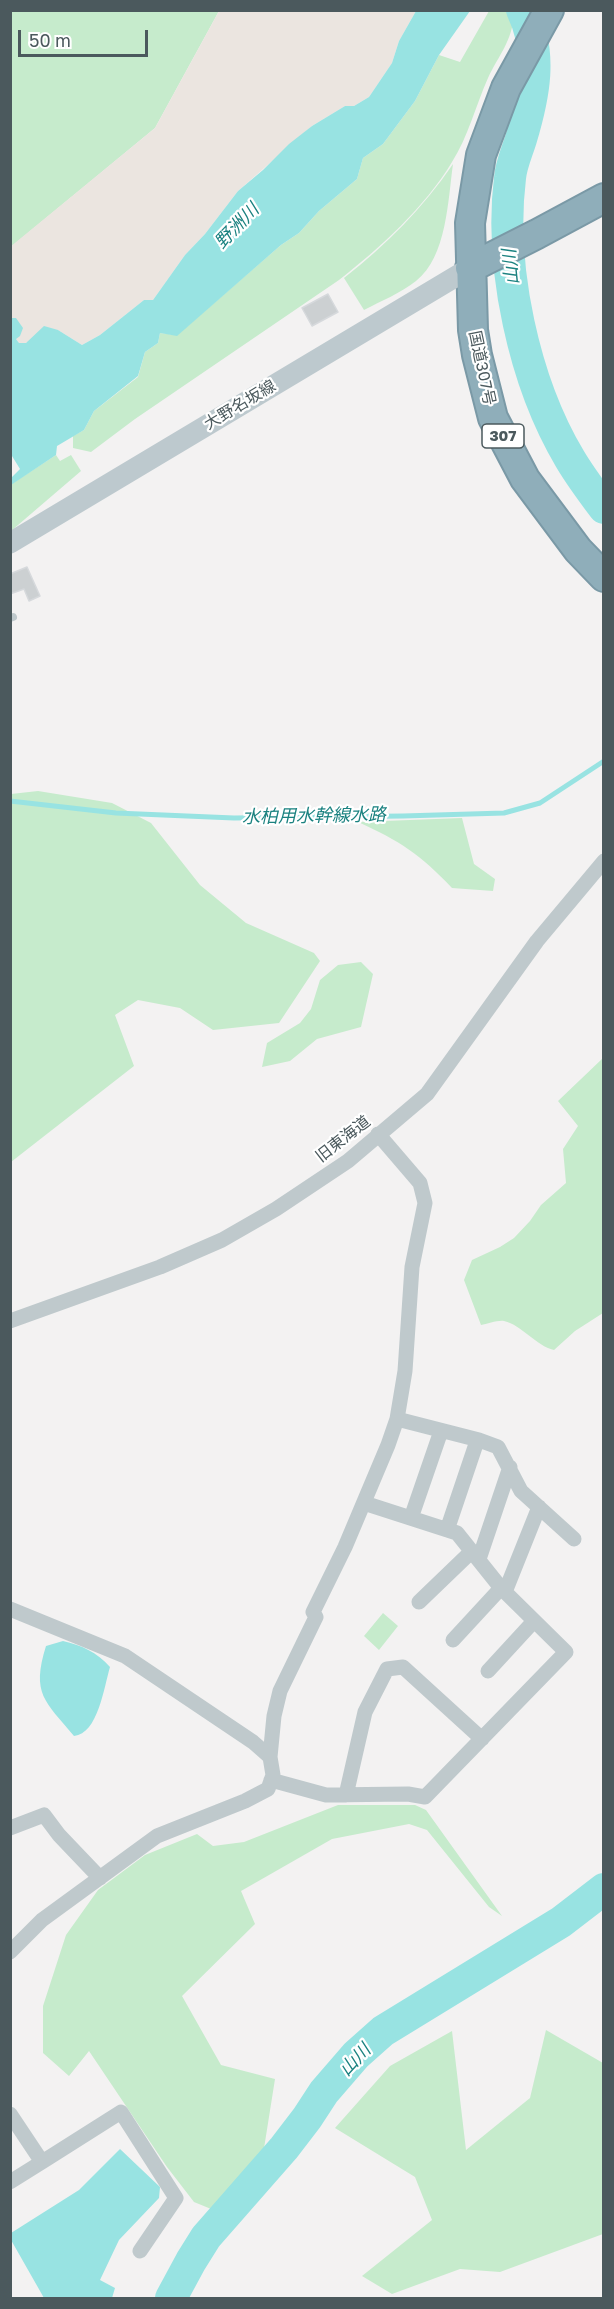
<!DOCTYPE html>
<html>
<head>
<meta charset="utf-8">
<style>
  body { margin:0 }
  #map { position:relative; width:614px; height:2309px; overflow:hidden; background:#f3f2f2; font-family:"Golos Text",sans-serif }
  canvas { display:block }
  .frame { position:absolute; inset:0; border:12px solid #4b595d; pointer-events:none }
  .scale { position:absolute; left:18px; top:30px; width:130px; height:27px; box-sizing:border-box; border:3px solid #4b595d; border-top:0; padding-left:8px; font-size:18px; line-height:21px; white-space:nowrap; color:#4b595d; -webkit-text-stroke:4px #fff; paint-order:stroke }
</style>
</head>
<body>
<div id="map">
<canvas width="614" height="2309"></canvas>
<div class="frame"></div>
<div class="scale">50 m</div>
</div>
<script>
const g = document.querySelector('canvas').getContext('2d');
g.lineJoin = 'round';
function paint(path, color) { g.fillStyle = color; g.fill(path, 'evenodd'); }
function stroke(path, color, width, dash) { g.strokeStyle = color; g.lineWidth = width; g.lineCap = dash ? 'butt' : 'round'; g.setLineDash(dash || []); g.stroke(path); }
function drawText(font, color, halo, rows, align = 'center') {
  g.font = font + ' "Golos Text","Noto Sans JP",sans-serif'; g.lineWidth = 4.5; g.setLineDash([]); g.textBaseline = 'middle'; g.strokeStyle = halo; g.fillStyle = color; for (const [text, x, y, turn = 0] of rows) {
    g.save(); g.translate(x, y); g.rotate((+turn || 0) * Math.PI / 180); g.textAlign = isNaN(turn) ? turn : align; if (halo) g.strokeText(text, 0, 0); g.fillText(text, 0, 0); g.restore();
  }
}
paint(new Path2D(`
  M 10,11 L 219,11 L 155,128 L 11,247 Z
  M 489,11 L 509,11 L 514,15 C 512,41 499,55 488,78 C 476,105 468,137 452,162 C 425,207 380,248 339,280 L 135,419 L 91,452 L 73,448 L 73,436 L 84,430 L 94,411 L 138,377 L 145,352 L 158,343 L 160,333 L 177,335 L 281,245 L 299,233 L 319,211 L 357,179 L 363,158 L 383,144 L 415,101 L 439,55 L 460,62 Z
  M 453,164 C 448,199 447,257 416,281 C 401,293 381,301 364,310 L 344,278 C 386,245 423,208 453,164 Z
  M 56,455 L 60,461 L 71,455 L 81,471 L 11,531 L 10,485 Z
  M 38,791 L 112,803 L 151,823 L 200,885 L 246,923 L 314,953 L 320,961 L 279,1023 L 213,1030 L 180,1008 L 138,1000 L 115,1015 L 134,1066 L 11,1162 L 11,794 Z
  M 462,818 L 474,864 L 495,879 L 493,891 L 452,888 C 420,854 400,841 358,822 Z
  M 361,962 L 373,974 L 361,1027 L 317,1039 L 290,1061 L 262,1067 L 267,1043 L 300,1023 L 311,1009 L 320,980 L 338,965 Z
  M 603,1058 L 603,1313 L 575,1331 L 554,1350 C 536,1346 522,1325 504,1321 C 498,1320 487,1324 481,1325 L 464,1280 L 472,1260 L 500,1247 L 514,1238 L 530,1221 L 541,1205 L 566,1183 L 563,1149 L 578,1126 L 558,1101 Z
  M 383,1613 L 398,1626 L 379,1650 L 364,1636 Z
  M 338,1805 L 415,1805 L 426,1810 L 502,1916 L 489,1907 L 427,1830 L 409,1824 L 332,1839 L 241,1891 L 255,1924 L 182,1996 L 221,2065 L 275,2079 L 262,2161 L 216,2211 L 194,2202 L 167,2167 L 89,2051 L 69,2076 L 43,2053 L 43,2006 L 66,1935 L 98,1890 L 145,1855 L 197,1834 L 213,1846 L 244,1842 Z
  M 546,2030 L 603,2063 L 603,2234 L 500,2272 L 460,2269 L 392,2294 L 362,2276 L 432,2220 L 415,2177 L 335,2128 L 390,2066 L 452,2031 L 466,2150 L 530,2098 Z`), '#c6ebcc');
paint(new Path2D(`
  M 219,11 L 416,11 L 399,41 L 392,63 L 369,97 L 354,106 L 345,106 L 312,126 L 238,191 L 205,234 L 185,255 L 153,300 L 144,300 L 100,335 L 82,345 L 58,330 L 26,343 L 19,343 L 16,339 L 16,318 L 11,318 L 10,247 L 155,128 Z`), '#ebe5e0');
paint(new Path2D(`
  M 416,11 L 470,11 L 439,55 L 415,101 L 383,144 L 363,158 L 357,179 L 319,211 L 299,233 L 281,245 L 177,336 L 160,333 L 158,343 L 145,352 L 138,376 L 94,411 L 84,430 L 57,446 L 56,455 L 11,485 L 11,478 L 20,469 L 12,456 L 11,457 L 11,318 L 16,318 L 23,328 L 20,336 L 16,339 L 19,343 L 26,343 L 44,326 L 58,330 L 82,345 L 100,335 L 144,300 L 153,300 L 185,255 L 205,234 L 238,191 L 263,170 L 289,144 L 312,126 L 345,106 L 354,106 L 369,97 L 392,63 L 399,41 Z
  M 63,1641 C 81,1645 97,1652 110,1667 C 104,1687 98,1734 74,1736 C 45,1701 31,1694 46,1646 Z
  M 120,2149 L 160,2187 L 159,2198 L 119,2240 L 100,2280 L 115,2288 L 112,2298 L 44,2298 L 11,2240 L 11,2233 L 79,2190 Z`), '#98e3e2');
stroke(new Path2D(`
  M 10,801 L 116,813 L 234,818 L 403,816 L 504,813 L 540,803 L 604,761`), '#98e3e2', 5);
stroke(new Path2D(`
  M 522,10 C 543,53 534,96 521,139 C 517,152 511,165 510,178 C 499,267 524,382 570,459 C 580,476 592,492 604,508
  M 171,2298 L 191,2261 L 206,2237 L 284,2148 L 307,2118 L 324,2092 L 356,2055 L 383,2031 L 561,1922 L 604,1889`), '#98e3e2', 32);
const building = new Path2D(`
  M 328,294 L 338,312 L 312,326 L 302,308 Z
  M 27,567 L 40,596 L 29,601 L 24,589 L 10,594 L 10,574 Z`);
paint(building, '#ccd0d2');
stroke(building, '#d6d9dc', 1.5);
const highway = new Path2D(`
  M 549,10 L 506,88 L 481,155 L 470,223 L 473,330 L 477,355 L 493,418 L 525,479 L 578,550 L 604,577
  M 470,268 L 537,234 L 604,198`);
stroke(highway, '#7a99a6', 32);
stroke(new Path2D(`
  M 10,618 L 13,617`), '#bfc9cc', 8);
stroke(new Path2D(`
  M 10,1321 L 160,1267 L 222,1240 L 276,1209 L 348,1161 L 427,1094 L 537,941 L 604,861
  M 397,1419 L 479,1440 L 498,1447 L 521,1491 L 574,1539
  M 411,1518 L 441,1431
  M 447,1530 L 475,1447 L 479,1440
  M 479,1559 L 510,1467
  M 505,1592 L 539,1507
  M 419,1602 L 472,1551
  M 10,1609 L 125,1656 L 253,1742 L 270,1757
  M 453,1640 L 501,1588
  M 488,1671 L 534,1621
  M 271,1780 L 326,1795 L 408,1794 L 425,1797 L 566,1652 L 501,1588 L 457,1533 L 364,1503
  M 346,1795 L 365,1712 L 387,1669 L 403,1667 L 482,1739
  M 10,1828 L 44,1815 L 59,1835 L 100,1878
  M 10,1952 L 42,1920 L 157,1836 L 245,1801 L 268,1789 L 273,1775 L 270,1757 L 274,1716 L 280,1691 L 316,1617 L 313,1612 L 345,1547 L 388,1445 L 397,1419 L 405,1371 L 412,1267 L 425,1203 L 420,1183 L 378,1134
  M 10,2114 L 42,2162 L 10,2182
  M 42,2162 L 121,2112 L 176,2198 L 140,2251`), '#bfc9cc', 15);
stroke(new Path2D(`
  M 10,543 L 470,268`), '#bdc9ce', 21);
stroke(highway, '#8faeba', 28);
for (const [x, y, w] of [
  [503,436,42]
]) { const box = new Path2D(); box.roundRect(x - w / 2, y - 12, w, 24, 4.5); g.fillStyle = '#fff'; g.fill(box); stroke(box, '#4b595d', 1.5); }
drawText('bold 15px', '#4b595d', null, [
  ["307",503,436]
]);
drawText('16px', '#4b595d', '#fff', [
  ["国道307号",482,368,78],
  ["大野名坂線",240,405,-31],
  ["旧東海道",343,1139,-38]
]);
drawText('italic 18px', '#1b8280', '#fff', [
  ["野洲川",237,226,-46],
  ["山川",511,267,-96],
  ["水柏用水幹線水路",314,816,-1],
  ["山川",355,2060,-47]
]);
</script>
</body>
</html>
